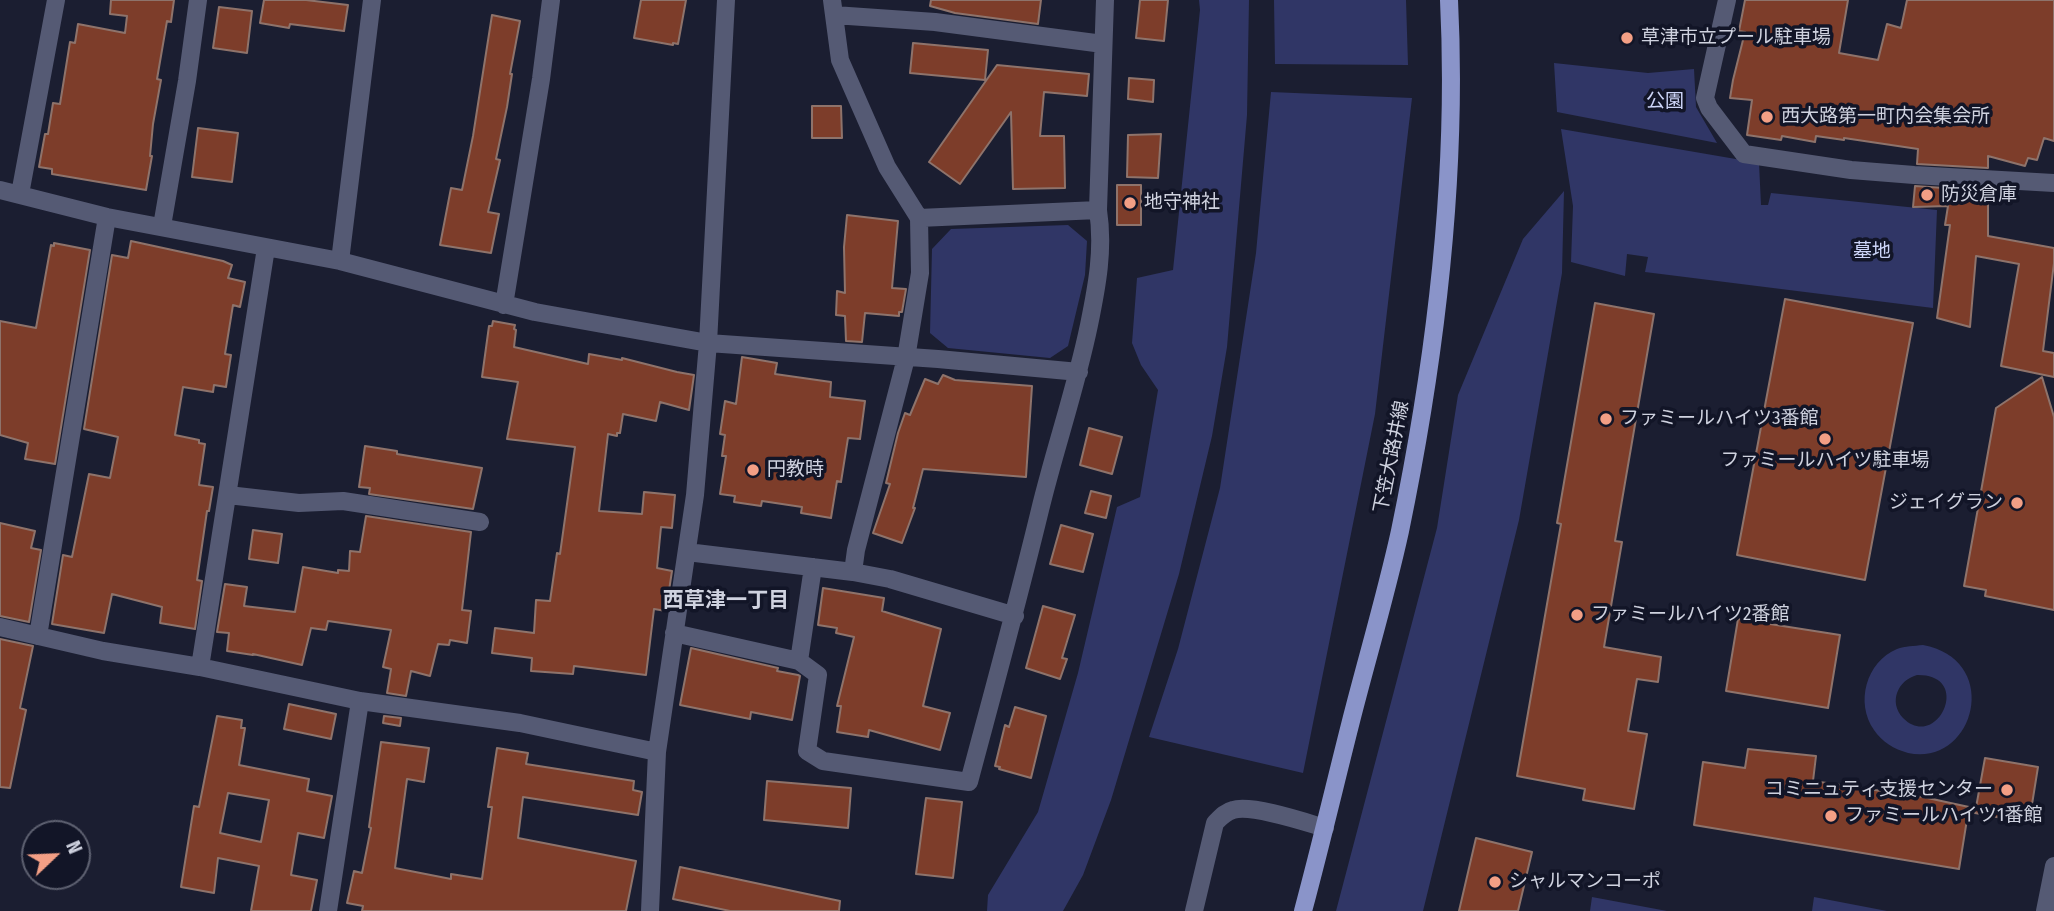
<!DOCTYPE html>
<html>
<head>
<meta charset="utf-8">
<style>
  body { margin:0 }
  #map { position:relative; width:2054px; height:911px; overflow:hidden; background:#1b1e31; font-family:"Fira Sans Condensed",sans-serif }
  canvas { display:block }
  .north { position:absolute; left:21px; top:820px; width:70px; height:70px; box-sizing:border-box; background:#121527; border:2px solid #5e6171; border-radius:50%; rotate:67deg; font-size:19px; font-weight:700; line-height:28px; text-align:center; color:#cfd2df }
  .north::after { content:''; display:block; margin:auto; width:24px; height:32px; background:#f39f85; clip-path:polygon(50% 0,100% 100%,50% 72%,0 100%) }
</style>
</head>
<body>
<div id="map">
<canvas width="2054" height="911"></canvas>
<div class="north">N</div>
</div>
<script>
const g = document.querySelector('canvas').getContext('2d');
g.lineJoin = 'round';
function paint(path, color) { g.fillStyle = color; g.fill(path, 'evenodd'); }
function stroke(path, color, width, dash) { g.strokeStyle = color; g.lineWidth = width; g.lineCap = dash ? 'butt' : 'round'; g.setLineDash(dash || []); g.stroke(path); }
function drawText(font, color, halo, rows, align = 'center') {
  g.font = font + ' "Fira Sans Condensed","Noto Sans JP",sans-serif'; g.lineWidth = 7; g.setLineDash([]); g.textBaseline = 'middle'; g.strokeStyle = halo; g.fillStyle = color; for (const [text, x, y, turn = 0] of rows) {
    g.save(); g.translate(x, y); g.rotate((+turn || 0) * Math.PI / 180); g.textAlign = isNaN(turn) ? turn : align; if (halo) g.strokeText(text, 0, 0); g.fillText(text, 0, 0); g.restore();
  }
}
paint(new Path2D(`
  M 1199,0 L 1249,0 L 1247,115 L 1227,347 L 1212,436 L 1179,574 L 1111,800 L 1083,875 L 1063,911 L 987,911 L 988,895 L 1038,812 L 1078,673 L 1117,507 L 1140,497 L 1158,390 L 1141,365 L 1132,343 L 1137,278 L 1173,270 L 1200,10 Z
  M 1274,0 L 1406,0 L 1408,65 L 1275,64 Z
  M 1554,63 L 1648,73 L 1694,69 L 1696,107 L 1717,143 L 1557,112 Z
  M 1271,92 L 1412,98 L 1375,414 L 1303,773 L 1149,737 L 1178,649 L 1220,488 L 1256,253 Z
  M 1561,129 L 1759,163 L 1761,205 L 1768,205 L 1771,193 L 1937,210 L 1933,308 L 1645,272 L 1648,257 L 1627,254 L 1625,276 L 1571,262 L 1573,206 Z
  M 1564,191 L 1562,273 L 1519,520 L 1423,911 L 1336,911 L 1437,528 L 1458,395 L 1523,239 Z
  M 1068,225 L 1087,241 L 1085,275 L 1068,346 L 1050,358 L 948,348 L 930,333 L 932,249 L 951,229 Z
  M 1923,645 C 2003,660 1975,767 1908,753 C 1894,749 1882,742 1874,730 C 1855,703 1866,662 1897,649 C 1905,646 1914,646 1923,645 ZM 1917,675 C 1974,674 1937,752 1903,718 C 1888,702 1898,680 1917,675 Z
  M 1592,897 L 1667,911 L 1590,911 Z
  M 1814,897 L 1887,911 L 1812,911 Z`), '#303666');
const building = new Path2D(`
  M 111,0 L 174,0 L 171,22 L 167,21 L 157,79 L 161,80 L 153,124 L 150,156 L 152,156 L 146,190 L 52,174 L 52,169 L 39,167 L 45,134 L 48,134 L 53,103 L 60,104 L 70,42 L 75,43 L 78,24 L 125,33 L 127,16 L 110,14 Z
  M 264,0 L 306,0 L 348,5 L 344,31 L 290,24 L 289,28 L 260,23 Z
  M 641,0 L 686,0 L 678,44 L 673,43 L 673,45 L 634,38 Z
  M 931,0 L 1041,0 L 1038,24 L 955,13 L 930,6 Z
  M 1140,0 L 1168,0 L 1164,41 L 1136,38 Z
  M 1745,0 L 1848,0 L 1839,53 L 1878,60 L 1887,24 L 1901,28 L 1907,0 L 2054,0 L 2054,141 L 2044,138 L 2037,160 L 2028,158 L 2025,166 L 1988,156 L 1988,168 L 1917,164 L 1918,149 L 1844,138 L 1844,140 L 1816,136 L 1815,142 L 1782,136 L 1781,140 L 1747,135 L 1752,100 L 1730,98 L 1733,80 L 1745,32 L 1739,31 Z
  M 219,7 L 252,11 L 247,53 L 213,48 Z
  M 492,15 L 520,21 L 510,74 L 512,74 L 507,107 L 496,159 L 500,160 L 488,212 L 499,214 L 491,253 L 440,245 L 451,188 L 462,190 L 473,136 Z
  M 913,43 L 988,50 L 985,80 L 910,73 Z
  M 997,65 L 1089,74 L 1087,96 L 1044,92 L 1040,136 L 1064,136 L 1065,188 L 1013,189 L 1011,112 L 960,184 L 929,162 Z
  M 1129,78 L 1154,80 L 1153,102 L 1128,99 Z
  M 812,106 L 841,106 L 842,138 L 812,138 Z
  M 198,128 L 238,133 L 232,182 L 192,177 Z
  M 1161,134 L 1158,178 L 1127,177 L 1128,135 Z
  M 1117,185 L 1141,185 L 1141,225 L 1117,225 Z
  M 1915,186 L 1988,191 L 1988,236 L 2054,248 L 2054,263 L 2043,351 L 2054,353 L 2054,377 L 2001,366 L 2019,264 L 1976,256 L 1970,327 L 1937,318 L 1950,225 L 1945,225 L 1948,206 L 1913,207 Z
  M 847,215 L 898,221 L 892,288 L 906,289 L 902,312 L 899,312 L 899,316 L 865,313 L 862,342 L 846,341 L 845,316 L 836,315 L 837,291 L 845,293 L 844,247 Z
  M 131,241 L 223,261 L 232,265 L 228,278 L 245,282 L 240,307 L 233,305 L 225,354 L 231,355 L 226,387 L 214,385 L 213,392 L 183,387 L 175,435 L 199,440 L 199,443 L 205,444 L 199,485 L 213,487 L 209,511 L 207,511 L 197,580 L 202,581 L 195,629 L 160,623 L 162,607 L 112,594 L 104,633 L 52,624 L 63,555 L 72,557 L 89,474 L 110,478 L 118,437 L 84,429 L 112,255 L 128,258 Z
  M 54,243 L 90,250 L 55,464 L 25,459 L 28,443 L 0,435 L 0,321 L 36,328 L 51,245 L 54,246 Z
  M 1785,299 L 1913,323 L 1865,580 L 1737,555 Z
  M 1595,303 L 1654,314 L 1615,541 L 1622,542 L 1604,647 L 1661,657 L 1658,682 L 1637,679 L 1628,731 L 1647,734 L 1634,809 L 1583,800 L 1585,789 L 1517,776 L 1561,524 L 1557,523 Z
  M 493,321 L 515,325 L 514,329 L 516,330 L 514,347 L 588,364 L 589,354 L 622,360 L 622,358 L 677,372 L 694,375 L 689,410 L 660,402 L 656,421 L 623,414 L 620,433 L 617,433 L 617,436 L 608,434 L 599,511 L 642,514 L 644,492 L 675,495 L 672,528 L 661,527 L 657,568 L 672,571 L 668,597 L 666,611 L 654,609 L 646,675 L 574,666 L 573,674 L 531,671 L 532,658 L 492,653 L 495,628 L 534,633 L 536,600 L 550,601 L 557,553 L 560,554 L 575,447 L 507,439 L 518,382 L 482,377 L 489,326 L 492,326 Z
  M 742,357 L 777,363 L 775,374 L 831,382 L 830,397 L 865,401 L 860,439 L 848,438 L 841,482 L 837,481 L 831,518 L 801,513 L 802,507 L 762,501 L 761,506 L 734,502 L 735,496 L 720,494 L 726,456 L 722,456 L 725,435 L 720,434 L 725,401 L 736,404 Z
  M 943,375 L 955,380 L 1032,386 L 1026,477 L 923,469 L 913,508 L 915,508 L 902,543 L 873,533 L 890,484 L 886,483 L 898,433 L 905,413 L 910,415 L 925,379 L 938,384 Z
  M 2042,377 L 2054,417 L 2054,610 L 1985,596 L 1986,590 L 1964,586 L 1996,408 Z
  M 1089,428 L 1122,437 L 1112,474 L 1080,465 Z
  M 365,446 L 397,451 L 397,454 L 482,468 L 473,509 L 369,494 L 370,488 L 359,487 Z
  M 1091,491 L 1111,496 L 1106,518 L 1085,513 Z
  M 366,516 L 471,532 L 462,610 L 471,611 L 467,643 L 450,640 L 449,645 L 438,644 L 430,676 L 411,671 L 406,696 L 387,693 L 391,669 L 383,667 L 391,630 L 328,621 L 326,630 L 311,628 L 302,665 L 253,654 L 253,655 L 227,651 L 229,633 L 217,632 L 225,584 L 247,587 L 244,606 L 295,612 L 303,567 L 338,573 L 338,570 L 349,571 L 350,551 L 360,552 Z
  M 0,523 L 35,531 L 31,548 L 41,550 L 29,622 L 0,616 Z
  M 1061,525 L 1093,534 L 1083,572 L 1050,564 Z
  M 253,530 L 282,534 L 278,563 L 249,559 Z
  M 823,588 L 884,598 L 882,611 L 941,629 L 923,706 L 950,713 L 940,750 L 869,730 L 868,737 L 837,732 L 841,706 L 837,706 L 854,637 L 836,633 L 837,628 L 818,625 Z
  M 1043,606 L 1075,615 L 1062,658 L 1067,659 L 1060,679 L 1026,668 Z
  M 1738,619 L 1840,635 L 1828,708 L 1726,691 Z
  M 0,639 L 33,646 L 20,708 L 26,710 L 10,788 L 0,787 Z
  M 691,648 L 778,668 L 777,671 L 798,675 L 800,676 L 792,720 L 751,712 L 750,719 L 680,705 Z
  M 289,704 L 336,714 L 331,739 L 284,729 Z
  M 1015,707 L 1046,716 L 1031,778 L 999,769 L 1000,767 L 995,766 L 1005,725 L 1009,727 Z
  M 217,716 L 242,720 L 241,728 L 245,728 L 239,765 L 309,779 L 307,791 L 332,796 L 324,838 L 298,833 L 291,875 L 317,880 L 311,911 L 251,911 L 259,866 L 218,858 L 214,893 L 181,887 L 194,806 L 199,807 ZM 228,793 L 269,800 L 261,842 L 220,833 Z
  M 384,716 L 401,718 L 400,726 L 383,723 Z
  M 381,742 L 429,748 L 424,782 L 407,779 L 395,868 L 451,879 L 451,874 L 482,879 L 492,807 L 488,807 L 497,748 L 528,753 L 526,764 L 634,781 L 633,790 L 642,792 L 638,815 L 523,797 L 518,838 L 636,861 L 626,911 L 362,911 L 363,906 L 347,903 L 354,871 L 362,873 L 371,828 L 369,827 Z
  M 1748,749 L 1816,756 L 1813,781 L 1923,797 L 1969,807 L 1959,869 L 1694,825 L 1703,762 L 1745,768 Z
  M 1985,758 L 2038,767 L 2029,823 L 1975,813 Z
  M 767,781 L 851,788 L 848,828 L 764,820 Z
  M 926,798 L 962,802 L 953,878 L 916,874 Z
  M 1476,838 L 1532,852 L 1518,911 L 1459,911 Z
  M 680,867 L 840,901 L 839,911 L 730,911 L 673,899 Z`);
paint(building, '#7d3d2a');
stroke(building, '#8e736b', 2);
stroke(new Path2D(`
  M 832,0 L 840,60 L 887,167 L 919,218 L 920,273 L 906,358 L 856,550 L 853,572
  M 1727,0 L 1705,98 L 1709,108 L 1744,154 L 1851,170 L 1914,175 L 2054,183
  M 834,15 L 935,22 L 1103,44
  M 0,190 L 107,217 L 340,261 L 535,312 L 708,343 L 938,359 L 1079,372
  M 20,194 L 56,0
  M 919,218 L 1098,210
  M 162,226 L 187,81 L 198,0
  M 340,261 L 372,0
  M 504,305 L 541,79 L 551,0
  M 228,495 L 299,503 L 343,501 L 480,522
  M 687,552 L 853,572 L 890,579 L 1015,616
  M 813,567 L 799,661 L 818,675 L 807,751 L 823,761 L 969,782 C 993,692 1018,601 1040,510 C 1055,448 1076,388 1089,325 C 1097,286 1104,249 1098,210 L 1105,0
  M 0,627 L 103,651 L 200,667 L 360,701 L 520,723 L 657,752
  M 674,633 L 799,661
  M 38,636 L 107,217
  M 200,667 L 266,248
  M 328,911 L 360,701
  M 650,911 L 657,752 L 695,495 L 708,343 L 726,0
  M 1194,911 L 1215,823 C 1221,817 1225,812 1233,810 C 1251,804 1305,822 1325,828
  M 2045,911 L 2054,866`), '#555a74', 18);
stroke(new Path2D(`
  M 1303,911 C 1320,848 1335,784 1351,721 C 1367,658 1386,595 1400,531 C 1436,357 1458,178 1449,0`), '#8a94c9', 18);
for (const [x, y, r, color] of [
  [1627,38,7,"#f39f85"],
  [1767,117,7,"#f39f85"],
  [1927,195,7,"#f39f85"],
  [1130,203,7,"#f39f85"],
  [1606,419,7,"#f39f85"],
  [1825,439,7,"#f39f85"],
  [753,470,7,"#f39f85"],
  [2017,503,7,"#f39f85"],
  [1577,615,7,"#f39f85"],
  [2007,790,7,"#f39f85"],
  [1831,816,7,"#f39f85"],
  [1495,882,7,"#f39f85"]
]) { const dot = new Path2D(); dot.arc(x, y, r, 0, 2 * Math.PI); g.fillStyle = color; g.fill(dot); stroke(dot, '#121527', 2.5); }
drawText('19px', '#cfd2df', '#121527', [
  ["草津市立プール駐車場",1641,38],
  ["西大路第一町内会集会所",1781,117],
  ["防災倉庫",1941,195],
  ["地守神社",1144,203],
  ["ファミールハイツ3番館",1620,419],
  ["ファミールハイツ駐車場",1825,461,"center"],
  ["円教時",767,470],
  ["ジェイグラン",2003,503,"right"],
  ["ファミールハイツ2番館",1591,615],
  ["コミニュティ支援センター",1993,790,"right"],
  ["ファミールハイツ1番館",1845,816],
  ["シャルマンコーポ",1509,882]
], 'left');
drawText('19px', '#cdd5f8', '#121527', [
  ["公園",1665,102],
  ["墓地",1872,252]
]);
drawText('19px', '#cfd2df', '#121527', [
  ["下笠大路井線",1392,457,-79]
]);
drawText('bold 21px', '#cfd2df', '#121527', [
  ["西草津一丁目",726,601]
]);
</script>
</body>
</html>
